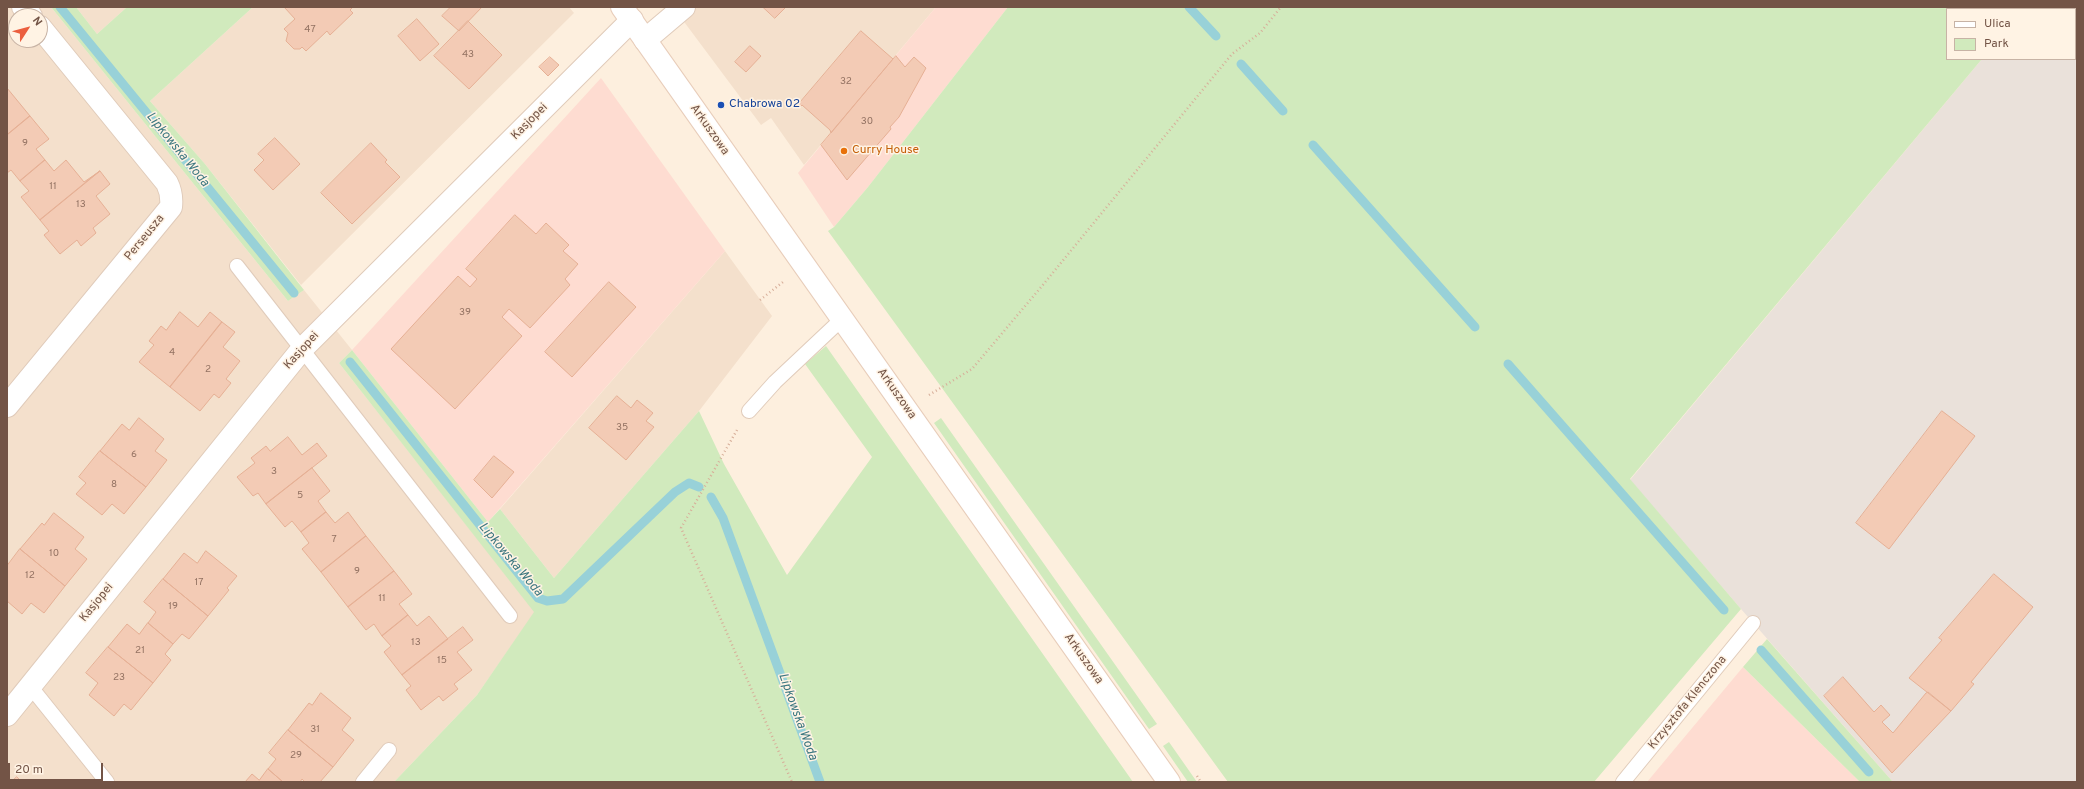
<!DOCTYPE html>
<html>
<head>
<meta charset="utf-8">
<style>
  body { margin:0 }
  #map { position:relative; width:2084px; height:789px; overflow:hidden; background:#fdefde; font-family:Overpass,sans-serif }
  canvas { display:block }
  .frame { position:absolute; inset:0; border:8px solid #735446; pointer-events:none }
  .legend { position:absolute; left:1946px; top:8px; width:130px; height:52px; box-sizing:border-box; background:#fff3e4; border:1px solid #c7b3a5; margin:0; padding:5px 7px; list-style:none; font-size:12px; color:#735446 }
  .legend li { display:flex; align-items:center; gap:8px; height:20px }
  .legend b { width:20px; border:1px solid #c7b3a5 }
  .north { position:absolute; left:8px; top:8px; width:40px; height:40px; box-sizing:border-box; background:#fff3e4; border:1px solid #c7b3a5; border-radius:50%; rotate:54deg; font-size:11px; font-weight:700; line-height:16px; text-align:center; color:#735446 }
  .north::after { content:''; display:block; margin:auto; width:14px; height:18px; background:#eb5e3e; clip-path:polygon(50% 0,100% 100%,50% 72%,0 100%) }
  .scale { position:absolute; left:8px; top:763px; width:95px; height:18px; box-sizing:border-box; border:2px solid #735446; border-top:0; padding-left:5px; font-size:12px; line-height:14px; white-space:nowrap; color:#735446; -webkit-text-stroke:3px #fff3e4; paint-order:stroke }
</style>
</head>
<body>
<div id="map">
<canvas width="2084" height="789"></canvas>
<div class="frame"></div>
<ul class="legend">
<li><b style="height:5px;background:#fff"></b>Ulica</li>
<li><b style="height:11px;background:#d1eabd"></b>Park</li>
</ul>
<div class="north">N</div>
<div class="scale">20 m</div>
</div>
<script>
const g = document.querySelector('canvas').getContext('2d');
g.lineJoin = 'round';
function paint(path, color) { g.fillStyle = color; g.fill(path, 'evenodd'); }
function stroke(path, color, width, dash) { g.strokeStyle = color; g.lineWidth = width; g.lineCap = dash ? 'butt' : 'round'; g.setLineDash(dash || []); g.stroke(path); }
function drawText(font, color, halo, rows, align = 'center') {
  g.font = font + ' Overpass,sans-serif'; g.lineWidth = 3; g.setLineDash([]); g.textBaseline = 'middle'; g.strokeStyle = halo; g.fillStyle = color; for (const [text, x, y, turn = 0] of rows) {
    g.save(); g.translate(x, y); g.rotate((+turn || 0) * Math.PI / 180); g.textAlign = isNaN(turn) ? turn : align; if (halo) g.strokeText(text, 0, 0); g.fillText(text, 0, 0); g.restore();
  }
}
paint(new Path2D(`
  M 7,7 L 51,7 L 288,301 L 304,290 L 352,350 L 339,363 L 535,612 L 477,695 L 394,782 L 7,782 ZM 16,16 L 40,16 L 40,40 L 16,40 Z
  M 76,7 L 127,7 L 97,34 Z
  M 253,7 L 569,7 L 574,13 L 301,285 L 205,164 L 150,101 Z
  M 673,7 L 936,7 L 804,165 L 771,118 L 761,125 Z
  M 725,251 L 772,316 L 699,411 L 554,578 L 500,509 Z`), '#f4e0cc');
paint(new Path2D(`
  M 936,7 L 1008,7 L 868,187 L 834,227 L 798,173 Z
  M 601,78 L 725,251 L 488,522 L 352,350 Z
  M 1743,667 L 1860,782 L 1647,782 Z`), '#fedcd1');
paint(new Path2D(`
  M 2025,7 L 2077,7 L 2077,782 L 1893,782 L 1741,609 L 1630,480 L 1982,59 L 2075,59 L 2075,9 L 2023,9 Z`), '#eae1da');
paint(new Path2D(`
  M 51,7 L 76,7 L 97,34 L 127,7 L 253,7 L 150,101 L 205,164 L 304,290 L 288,301 Z
  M 1008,7 L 2025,7 L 2023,9 L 1947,9 L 1947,59 L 1982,59 L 1630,479 L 1741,609 L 1594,782 L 1228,782 L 828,231 L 834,227 L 868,187 Z
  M 826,346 L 1133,782 L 394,782 L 477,695 L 534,612 L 339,363 L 352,350 L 488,522 L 500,509 L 554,578 L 699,411 L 724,464 L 787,575 L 872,457 L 805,364 Z
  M 941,418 L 1157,724 L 1149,729 L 934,423 Z
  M 1767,639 L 1893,782 L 1860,782 L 1743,667 Z
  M 1169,742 L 1197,782 L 1188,782 L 1163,746 Z`), '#d1eabd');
stroke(new Path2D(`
  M 60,7 L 294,293
  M 1189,7 L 1216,36
  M 1241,64 L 1283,111
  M 1313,145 L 1475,327
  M 350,362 L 538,598 L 547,601 L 563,599 L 675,492 L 689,483 L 699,487
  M 1508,364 L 1724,610
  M 711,497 L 723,518 L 820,782
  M 1761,650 L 1869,772`), '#98d1d8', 9);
const building = new Path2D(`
  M 287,7 L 353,7 L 350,10 L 353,13 L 330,35 L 327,31 L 306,51 L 302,47 L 300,49 L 294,49 L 286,41 L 288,33 L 284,29 L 295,19 L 285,8 Z
  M 451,7 L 482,7 L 459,31 L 442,16 Z
  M 763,7 L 786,7 L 775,18 Z
  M 417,19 L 439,44 L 420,61 L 398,36 Z
  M 468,21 L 502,55 L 469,89 L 434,56 Z
  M 861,31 L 893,59 L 831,133 L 830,130 L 802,105 L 800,107 L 798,105 Z
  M 750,46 L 761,56 L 746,72 L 735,62 Z
  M 896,56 L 905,67 L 914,57 L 926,68 L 899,117 L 890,127 L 891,129 L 847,180 L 821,145 Z
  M 550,57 L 559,65 L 548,76 L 539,67 Z
  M 7,88 L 30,116 L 7,135 Z
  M 30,116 L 49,139 L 36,149 L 45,160 L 20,181 L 11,170 L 7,173 L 7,135 Z
  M 275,138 L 300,164 L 273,190 L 254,170 L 264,160 L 258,154 Z
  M 371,143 L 387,160 L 385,162 L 400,177 L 352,224 L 321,193 Z
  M 45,160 L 54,171 L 66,160 L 84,182 L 100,171 L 40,220 L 21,197 L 29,191 L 20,181 Z
  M 100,171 L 110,184 L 96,196 L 110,214 L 93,228 L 96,233 L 81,246 L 77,240 L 60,254 L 44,235 L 49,231 L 40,220 Z
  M 515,215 L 536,234 L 546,223 L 569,245 L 563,251 L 578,264 L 565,279 L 570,285 L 530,328 L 509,309 L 502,317 L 522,336 L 455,409 L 391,349 L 458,276 L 470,287 L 477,279 L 466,269 Z
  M 609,282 L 636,307 L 572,377 L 545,352 Z
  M 180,312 L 198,327 L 210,312 L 222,322 L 170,387 L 139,362 L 154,345 L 149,341 L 161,326 L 166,330 Z
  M 222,322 L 235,332 L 223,347 L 240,361 L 226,379 L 231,383 L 219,398 L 214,394 L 200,411 L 170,387 Z
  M 617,396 L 631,408 L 637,400 L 653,413 L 646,421 L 654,427 L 626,460 L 589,428 Z
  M 1942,411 L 1975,436 L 1889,549 L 1856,523 Z
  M 139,418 L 164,439 L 155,451 L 167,460 L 146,487 L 100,451 L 122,424 L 129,430 Z
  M 288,437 L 302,455 L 317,443 L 327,456 L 266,504 L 258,493 L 253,496 L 237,477 L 255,463 L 251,458 L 266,446 L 270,451 Z
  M 100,451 L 146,487 L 124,514 L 112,504 L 102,515 L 76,494 L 86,483 L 79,477 Z
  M 494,456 L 514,472 L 492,498 L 474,480 Z
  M 312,468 L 330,491 L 318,501 L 326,512 L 301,532 L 292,521 L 285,527 L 266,504 Z
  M 326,512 L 335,523 L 348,512 L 366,536 L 321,572 L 302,549 L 309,543 L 301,532 Z
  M 54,513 L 84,537 L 75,549 L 87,559 L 65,586 L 20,549 L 42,523 L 44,525 Z
  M 366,536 L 394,571 L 348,607 L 321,572 Z
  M 20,549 L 65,586 L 44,613 L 31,603 L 22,614 L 7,601 L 7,566 Z
  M 206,551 L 237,576 L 227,588 L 229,590 L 208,616 L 163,579 L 184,553 L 197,563 Z
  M 394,571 L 412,594 L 399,604 L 408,615 L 382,636 L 374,624 L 366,630 L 348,607 Z
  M 1994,574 L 2033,607 L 1971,682 L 1974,684 L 1951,711 L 1909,678 L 1942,640 L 1939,638 Z
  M 163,579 L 208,616 L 189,639 L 182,634 L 173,644 L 148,623 L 156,612 L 144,602 Z
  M 408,615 L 417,626 L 429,616 L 448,639 L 402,675 L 384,652 L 391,646 L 382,636 Z
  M 148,623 L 173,644 L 165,654 L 171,660 L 153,683 L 108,647 L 127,624 L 139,634 Z
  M 463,627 L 473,640 L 457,652 L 472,670 L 454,684 L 458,689 L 443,701 L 439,696 L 421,710 L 406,690 L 411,686 L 402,675 Z
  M 108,647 L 153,683 L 131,710 L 124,704 L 114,716 L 89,695 L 98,683 L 86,673 Z
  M 1843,677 L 1874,712 L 1881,705 L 1890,715 L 1882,722 L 1893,733 L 1926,693 L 1928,692 L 1951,711 L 1892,773 L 1824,696 Z
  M 321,693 L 351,718 L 342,730 L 354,740 L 333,767 L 288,730 L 309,703 L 312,705 Z
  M 288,730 L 333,767 L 320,782 L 305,782 L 302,779 L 300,782 L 283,782 L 268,769 L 276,759 L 269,753 Z
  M 268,769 L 283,782 L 245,782 L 252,774 L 259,780 Z
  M 17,777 L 22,782 L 11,782 Z`);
paint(building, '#f3cbb5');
stroke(building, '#e6b095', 1);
const lane = new Path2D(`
  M 237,266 L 510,616
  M 749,411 L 775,382 L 842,319
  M 30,686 L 107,782
  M 363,782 L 389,750
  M 1623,782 L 1753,623`);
const street = new Path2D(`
  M 23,7 L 31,16
  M 645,40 L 684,7
  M 7,406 L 171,207 C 172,198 171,191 167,183 L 40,27
  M 7,715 L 303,348 L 632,20`);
const secondary = new Path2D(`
  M 622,7 L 1169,782`);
stroke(lane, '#e0cbba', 16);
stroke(street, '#e0cbba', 24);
stroke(secondary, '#e8cdba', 24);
stroke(new Path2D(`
  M 760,300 L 783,282
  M 929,395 L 972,369 L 1042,286 L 1232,54 L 1260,33 L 1281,7
  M 737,430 L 681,528 L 792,782
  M 1197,776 L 1201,782`), '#d7ae99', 2.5, [1, 3]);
stroke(lane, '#fff', 14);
stroke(street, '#fff', 22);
stroke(secondary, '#fff', 22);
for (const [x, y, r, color] of [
  [721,105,4,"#1a4fb4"],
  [844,151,4,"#e8710a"]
]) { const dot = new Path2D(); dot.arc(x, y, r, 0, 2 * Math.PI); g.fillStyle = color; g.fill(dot); stroke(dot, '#fff3e4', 1.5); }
drawText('10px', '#937262', null, [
  ["47",310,30],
  ["43",468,55],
  ["32",846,82],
  ["30",867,122],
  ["9",25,144],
  ["11",53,187],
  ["13",81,205],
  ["39",465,313],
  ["4",172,353],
  ["2",208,370],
  ["35",622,428],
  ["6",134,455],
  ["3",274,472],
  ["8",114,485],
  ["5",300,496],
  ["7",334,540],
  ["10",54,554],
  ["9",357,572],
  ["12",30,576],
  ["17",199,583],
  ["11",382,599],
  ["19",173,607],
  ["13",416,643],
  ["21",140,651],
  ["15",442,661],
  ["23",119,678],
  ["31",315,730],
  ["29",296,756]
]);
drawText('12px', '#164399', '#fff3e4', [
  ["Chabrowa 02",729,105]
], 'left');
drawText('12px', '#735446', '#fff3e4', [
  ["Kasjopei",530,122,-45],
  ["Arkuszowa",709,130,55],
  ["Perseusza",145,238,-51],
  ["Kasjopei",302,351,-48],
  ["Arkuszowa",896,394,55],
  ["Kasjopei",97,603,-51],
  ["Arkuszowa",1083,659,55],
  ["Krzysztofa Klenczona",1688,703,-51]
]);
drawText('12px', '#c56008', '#fff3e4', [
  ["Curry House",852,151]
], 'left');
drawText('italic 13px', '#3c7780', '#fff3e4', [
  ["Lipkowska Woda",177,150,51],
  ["Lipkowska Woda",510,560,50],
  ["Lipkowska Woda",797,717,70]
]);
</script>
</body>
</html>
